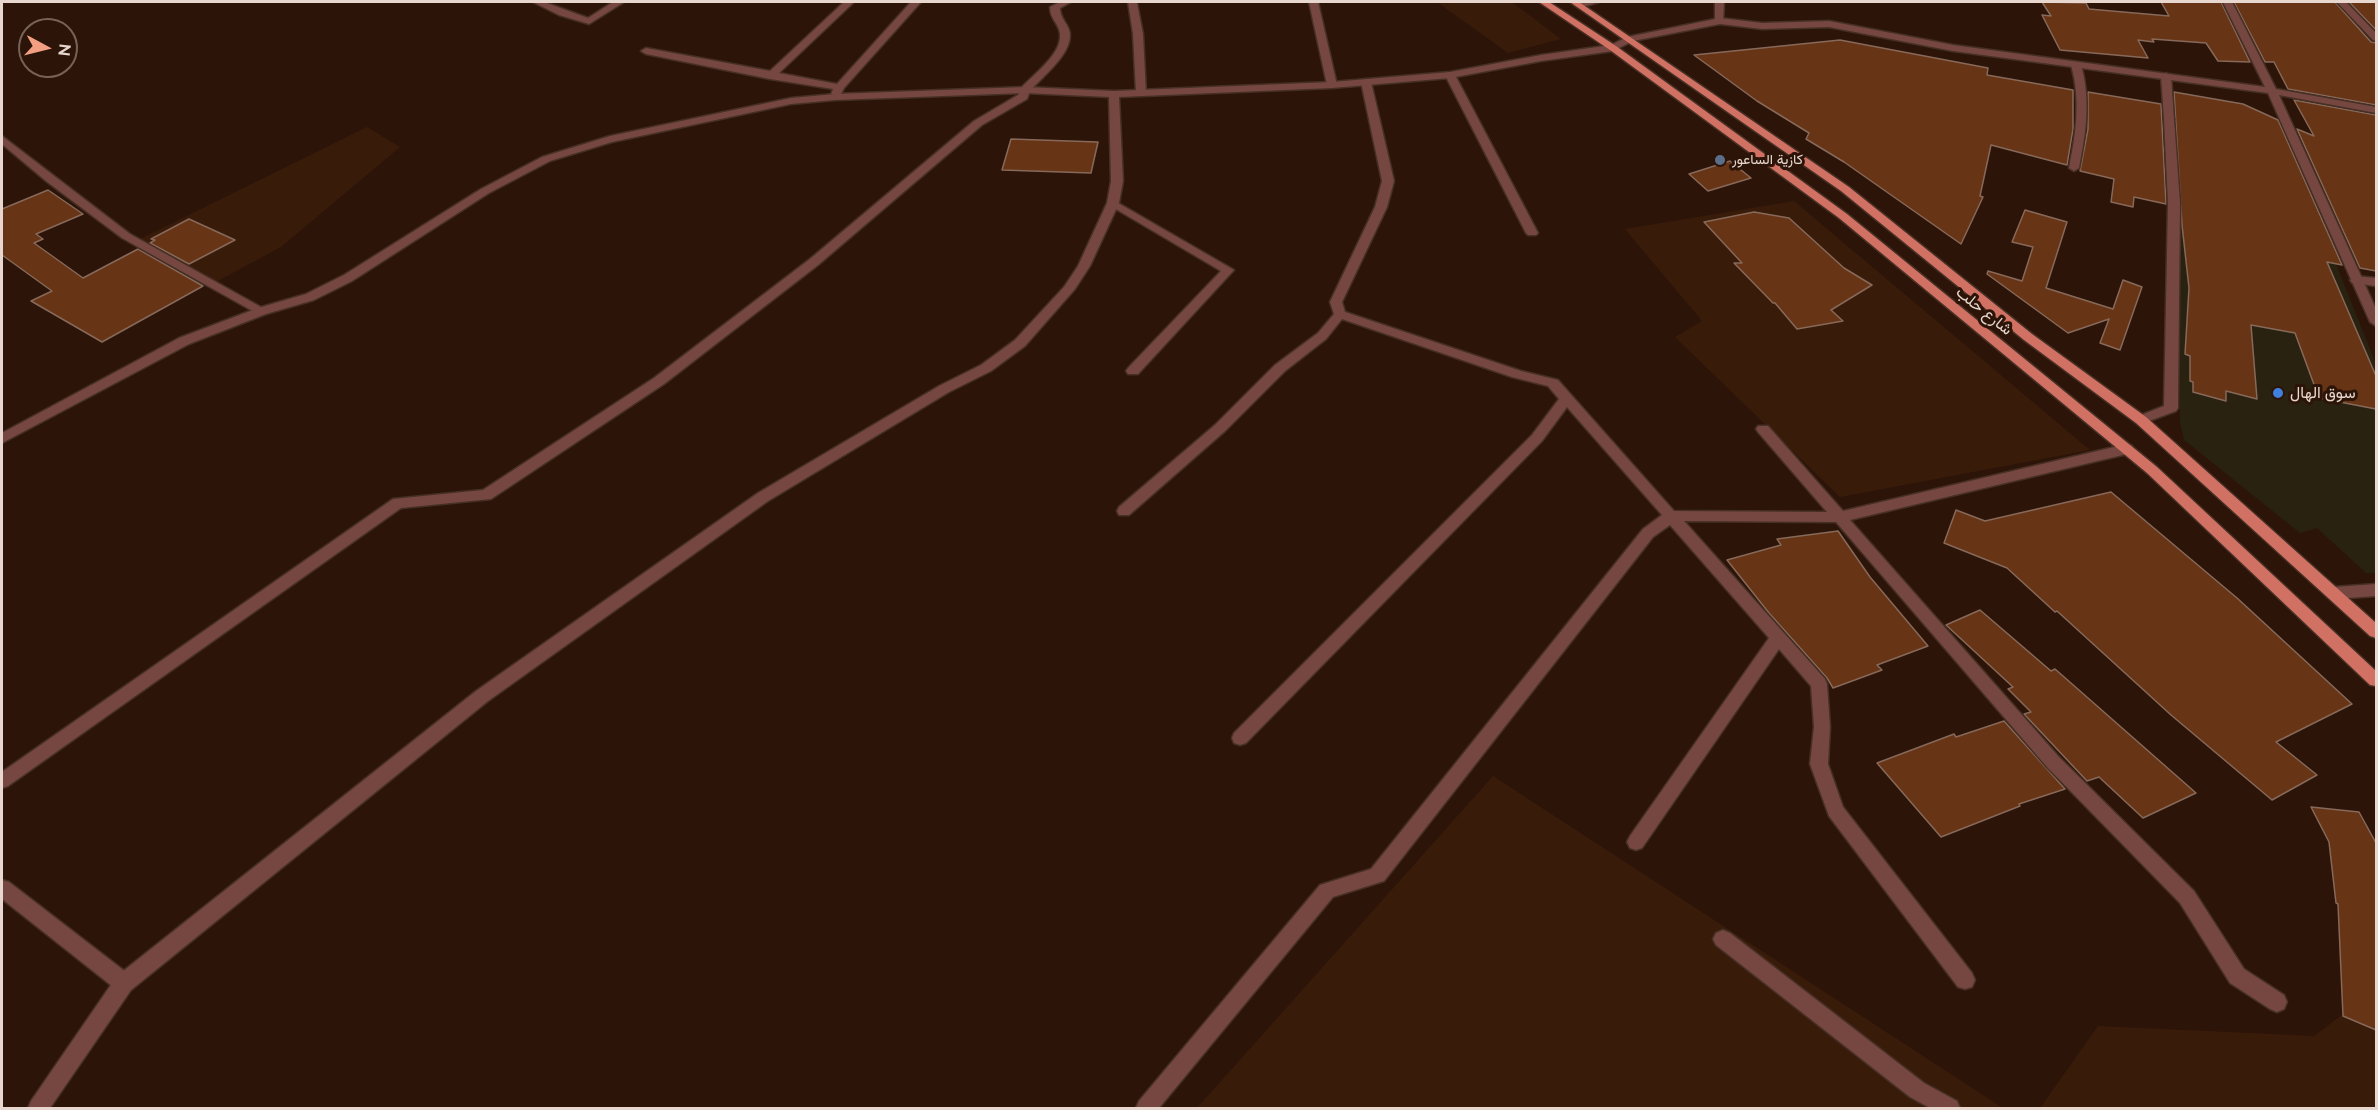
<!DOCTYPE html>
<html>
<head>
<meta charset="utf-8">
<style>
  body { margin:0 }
  #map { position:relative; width:2378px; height:1110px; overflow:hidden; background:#2c1408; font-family:Raleway,sans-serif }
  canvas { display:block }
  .frame { position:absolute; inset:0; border:3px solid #e8d7ce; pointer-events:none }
  .north { position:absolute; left:18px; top:18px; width:60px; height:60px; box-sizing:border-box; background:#2c1408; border:2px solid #776257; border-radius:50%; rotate:97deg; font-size:16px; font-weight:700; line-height:24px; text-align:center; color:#e8d7ce }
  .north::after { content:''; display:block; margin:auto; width:21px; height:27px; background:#f2a081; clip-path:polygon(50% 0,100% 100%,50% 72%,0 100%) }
</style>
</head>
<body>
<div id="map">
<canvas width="2378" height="1110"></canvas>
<div class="frame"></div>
<div class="north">N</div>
</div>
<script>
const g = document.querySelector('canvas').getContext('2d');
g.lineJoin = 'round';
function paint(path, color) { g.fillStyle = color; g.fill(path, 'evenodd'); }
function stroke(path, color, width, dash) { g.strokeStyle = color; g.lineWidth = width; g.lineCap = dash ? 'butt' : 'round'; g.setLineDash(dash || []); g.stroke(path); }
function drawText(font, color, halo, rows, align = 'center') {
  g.font = font + ' Raleway,Vazirmatn,sans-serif'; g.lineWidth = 6; g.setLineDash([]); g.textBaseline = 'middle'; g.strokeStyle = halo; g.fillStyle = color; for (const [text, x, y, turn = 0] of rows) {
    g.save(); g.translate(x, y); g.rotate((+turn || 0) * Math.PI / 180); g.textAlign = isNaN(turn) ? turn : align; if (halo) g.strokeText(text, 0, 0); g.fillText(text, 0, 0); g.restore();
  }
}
paint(new Path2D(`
  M 2178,203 L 2324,234 L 2376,364 L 2376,573 L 2366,573 L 2317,528 L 2300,533 L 2184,440 L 2180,422 Z`), '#292211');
paint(new Path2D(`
  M 1437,2 L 1512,2 L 1561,39 L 1508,53 Z
  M 367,127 L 400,147 L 281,247 L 216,282 L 138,240 Z
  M 1794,201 L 2090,450 L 1840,497 L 1675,337 L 1702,321 L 1625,229 Z
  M 1493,776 L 2003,1108 L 1197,1108 Z
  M 2351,1008 L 2376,1018 L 2376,1108 L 2040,1108 L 2098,1026 L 2314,1036 Z`), '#391b0a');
const building = new Path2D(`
  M 2042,2 L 2086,3 L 2089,9 L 2169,16 L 2161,2 L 2221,2 L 2250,62 L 2218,61 L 2206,43 L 2152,39 L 2154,42 L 2138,40 L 2148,58 L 2060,50 L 2042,15 L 2051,16 Z
  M 2234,2 L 2335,2 L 2371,42 L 2376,43 L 2376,105 L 2288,89 L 2274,62 L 2265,62 Z
  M 2349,2 L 2376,2 L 2376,30 Z
  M 1840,40 L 1988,68 L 1987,75 L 2073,90 L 2073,129 L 2067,165 L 1991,145 L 1980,196 L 1983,197 L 1961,244 L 1844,162 L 1806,139 L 1809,133 L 1757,101 L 1694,55 Z
  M 2088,92 L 2161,104 L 2166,204 L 2134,197 L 2133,207 L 2111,202 L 2114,179 L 2080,171 L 2088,129 Z
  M 2174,92 L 2243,104 L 2278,120 L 2342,265 L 2327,262 L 2376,376 L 2376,409 L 2319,398 L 2295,333 L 2251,325 L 2257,399 L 2226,391 L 2226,401 L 2193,392 L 2193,382 L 2190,381 L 2190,356 L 2185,354 L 2189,288 L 2182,225 Z
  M 2294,100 L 2376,115 L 2376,271 L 2360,268 L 2297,129 L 2314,136 Z
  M 1011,139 L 1098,142 L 1091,173 L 1002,170 Z
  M 1730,161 L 1751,178 L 1708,191 L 1689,174 Z
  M 48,190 L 83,214 L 36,234 L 43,239 L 34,243 L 83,278 L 138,249 L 203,286 L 102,342 L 31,301 L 52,291 L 2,255 L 2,209 Z
  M 2025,210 L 2067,222 L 2046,288 L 2113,309 L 2123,280 L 2142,287 L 2120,350 L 2100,343 L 2109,319 L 2068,333 L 1987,274 L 1988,271 L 2022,281 L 2033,247 L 2012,242 Z
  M 1754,212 L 1789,218 L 1844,268 L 1872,285 L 1831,310 L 1843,321 L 1797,329 L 1775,303 L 1773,303 L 1734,263 L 1742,263 L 1704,222 Z
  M 189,219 L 235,240 L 189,264 L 150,243 L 155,240 L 151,239 Z
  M 2111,492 L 2237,598 L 2352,704 L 2276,742 L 2317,775 L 2272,800 L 2171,715 L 2057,611 L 2055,612 L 2007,568 L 1944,543 L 1956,510 L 1985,521 Z
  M 1838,531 L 1870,577 L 1928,646 L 1877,665 L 1882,670 L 1833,688 L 1827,678 L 1769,613 L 1727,560 L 1781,545 L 1777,539 Z
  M 1980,610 L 2051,671 L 2055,669 L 2196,793 L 2143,818 L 2099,777 L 2087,781 L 2024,714 L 2031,712 L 2008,689 L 2013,687 L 1946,625 Z
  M 2004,721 L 2065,789 L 2019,804 L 2020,806 L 1941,837 L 1877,763 L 1954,734 L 1956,737 Z
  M 2311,807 L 2359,812 L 2376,843 L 2376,1030 L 2343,1016 L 2338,904 L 2336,903 L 2329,842 Z`);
paint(building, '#673416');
stroke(building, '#87695a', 1.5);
const pedestrian = new Path2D(`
  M 2169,116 L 2174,119 L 2180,203 L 2174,206 L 2168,203 L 2164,119 Z`);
const minor = new Path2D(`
  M 533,2 L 544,2 L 588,18 L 613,2 L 624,2 L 589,24 L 559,15 Z
  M 844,2 L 854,2 L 779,73 L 837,84 L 911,2 L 921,2 L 844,88 L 840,96 L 836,97 L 831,94 L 833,89 L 770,79 L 646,54 L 641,51 L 646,48 L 770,71 Z
  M 1060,2 L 1071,2 L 1060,8 C 1060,19 1069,24 1070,34 C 1071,55 1043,76 1030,91 L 1027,99 L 982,125 L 818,265 L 664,384 L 491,499 L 401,508 L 8,786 L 2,788 L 2,772 L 393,499 L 483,490 L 654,378 L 810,259 L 974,121 L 1018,95 L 1021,88 C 1034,74 1062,54 1060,34 C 1059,23 1050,20 1050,7 Z
  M 1128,2 L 1137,3 L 1143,34 L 1146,93 L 1141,96 L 1136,93 L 1133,34 Z
  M 1309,2 L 1318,2 L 1337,85 L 1336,87 L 1327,85 Z
  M 1583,2 L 1599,2 L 1579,8 L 1574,5 Z
  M 1715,2 L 1724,2 L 1723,23 L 1715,21 Z
  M 2337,2 L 2346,2 L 2376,33 L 2376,41 L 2373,40 Z
  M 2076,62 L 2081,65 C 2091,100 2086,133 2079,168 L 2074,171 L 2069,168 C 2076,133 2081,100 2071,65 Z
  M 1446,73 L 1455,75 L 1538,233 L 1536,235 L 1528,235 L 1526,233 L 1445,75 Z
  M 2166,73 L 2171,76 L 2174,119 L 2169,122 L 2164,119 L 2161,76 Z
  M 1366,79 L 1371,82 L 1394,181 L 1387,207 L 1342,302 L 1345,312 L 1521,371 L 1558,380 L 1674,511 L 1827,512 L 1758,432 L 1756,429 L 1758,426 L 1768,426 L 1843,511 L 2127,444 L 2132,446 L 2134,449 L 2132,452 L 2127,454 L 1850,520 L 2059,757 L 2194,891 L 2244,969 L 2284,995 L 2287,1002 L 2284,1009 L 2277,1012 L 2270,1009 L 2230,983 L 2180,903 L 2047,767 L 1836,522 L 1684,521 L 1825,679 L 1827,684 L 1830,727 L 1828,764 L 1843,807 L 1972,973 L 1975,980 L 1972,987 L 1965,989 L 1958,987 L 1829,816 L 1810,764 L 1814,727 L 1811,686 L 1779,649 L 1642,848 L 1636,850 L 1630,848 L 1627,842 L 1630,836 L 1769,638 L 1670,525 L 1653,537 L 1384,881 L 1333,897 L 1159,1108 L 1136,1108 L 1139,1101 L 1320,885 L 1371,869 L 1643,529 L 1662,515 L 1567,407 L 1542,441 L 1246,743 L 1240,745 L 1234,743 L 1232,738 L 1234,733 L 1532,435 L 1559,399 L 1548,386 L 1512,377 L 1342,319 L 1326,339 L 1285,371 L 1225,431 L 1129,515 L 1119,515 L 1117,511 L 1119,507 L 1215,425 L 1275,365 L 1318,333 L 1334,314 L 1330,302 L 1375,207 L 1382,181 L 1361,82 Z
  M 2,136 L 130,234 L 268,311 L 266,314 L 258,314 L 122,238 L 46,181 L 2,144 Z
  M 1113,200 L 1234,270 L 1138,374 L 1128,374 L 1126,371 L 1128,368 L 1221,271 L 1109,205 L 1109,201 Z
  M 2174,200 L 2180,203 L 2178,408 L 2176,411 L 2141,424 L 2134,420 L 2136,417 L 2164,406 L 2168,203 Z
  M 2356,276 L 2376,278 L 2376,286 L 2352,283 L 2350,280 Z
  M 2376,584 L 2376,596 L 2334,599 L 2329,597 L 2326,593 L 2329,589 L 2334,587 Z
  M 2,880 L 9,882 L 131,976 L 134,983 L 131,990 L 124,992 L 117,990 L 2,899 Z
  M 1723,930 L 1730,933 L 1924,1083 L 1957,1101 L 1960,1108 L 1930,1108 L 1910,1097 L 1716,945 L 1713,939 L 1716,933 Z`);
const tertiary = new Path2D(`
  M 2223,2 L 2232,2 L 2276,89 L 2376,107 L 2376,113 L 2279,95 L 2376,309 L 2376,326 L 2370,322 L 2268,93 L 1953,51 L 1829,27 L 1762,29 L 1720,24 L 1633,41 L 1613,51 L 1541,61 L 1450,78 L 1332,88 L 1119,97 L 1123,181 L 1119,203 L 1090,266 L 1075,289 L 1025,346 L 991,371 L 949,392 L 768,501 L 488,701 L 131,990 L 50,1108 L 28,1108 L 31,1101 L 117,976 L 476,691 L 758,493 L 939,386 L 981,365 L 1015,340 L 1064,287 L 1078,266 L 1107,203 L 1111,181 L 1109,97 L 1025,93 L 835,100 L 791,104 L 612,142 L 550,161 L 489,193 L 352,281 L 314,300 L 266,314 L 189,344 L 2,443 L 2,433 L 179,338 L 258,308 L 306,294 L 344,275 L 481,189 L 542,157 L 610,136 L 791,98 L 835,94 L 1025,87 L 1114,91 L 1332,82 L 1450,72 L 1541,55 L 1611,45 L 1627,37 L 1720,18 L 1762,23 L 1829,21 L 1953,45 L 2265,87 Z`);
const primary = new Path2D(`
  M 1539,2 L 1549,2 L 1616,46 L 1847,214 L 2157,467 L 2376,671 L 2376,686 L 2370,685 L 2147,473 L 1839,218 L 1610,50 Z
  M 1570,2 L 1579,2 L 1849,187 L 2032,334 L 2146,417 L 2376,623 L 2376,638 L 2370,636 L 2136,423 L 2024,340 L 1841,191 Z`);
stroke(pedestrian, '#462f24', 3);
stroke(minor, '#462f24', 3);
stroke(tertiary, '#462f24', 3);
stroke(primary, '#462f24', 3);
paint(pedestrian, '#754740');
paint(minor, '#754740');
paint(tertiary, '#754740');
paint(primary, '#d07163');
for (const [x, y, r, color] of [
  [1720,160,6,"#5c6f8a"],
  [2278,393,6,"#3f7fe0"]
]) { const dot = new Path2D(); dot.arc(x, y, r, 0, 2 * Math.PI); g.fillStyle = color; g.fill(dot); stroke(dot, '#2c1408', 2); }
drawText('14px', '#e8d7ce', '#2c1408', [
  ["كازية الساعور",1732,160]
], 'left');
drawText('16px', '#e8d7ce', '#2c1408', [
  ["شارع حلب",1984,311,39]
]);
drawText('16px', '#e8d7ce', '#2c1408', [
  ["سوق الهال",2290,393]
], 'left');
</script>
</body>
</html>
